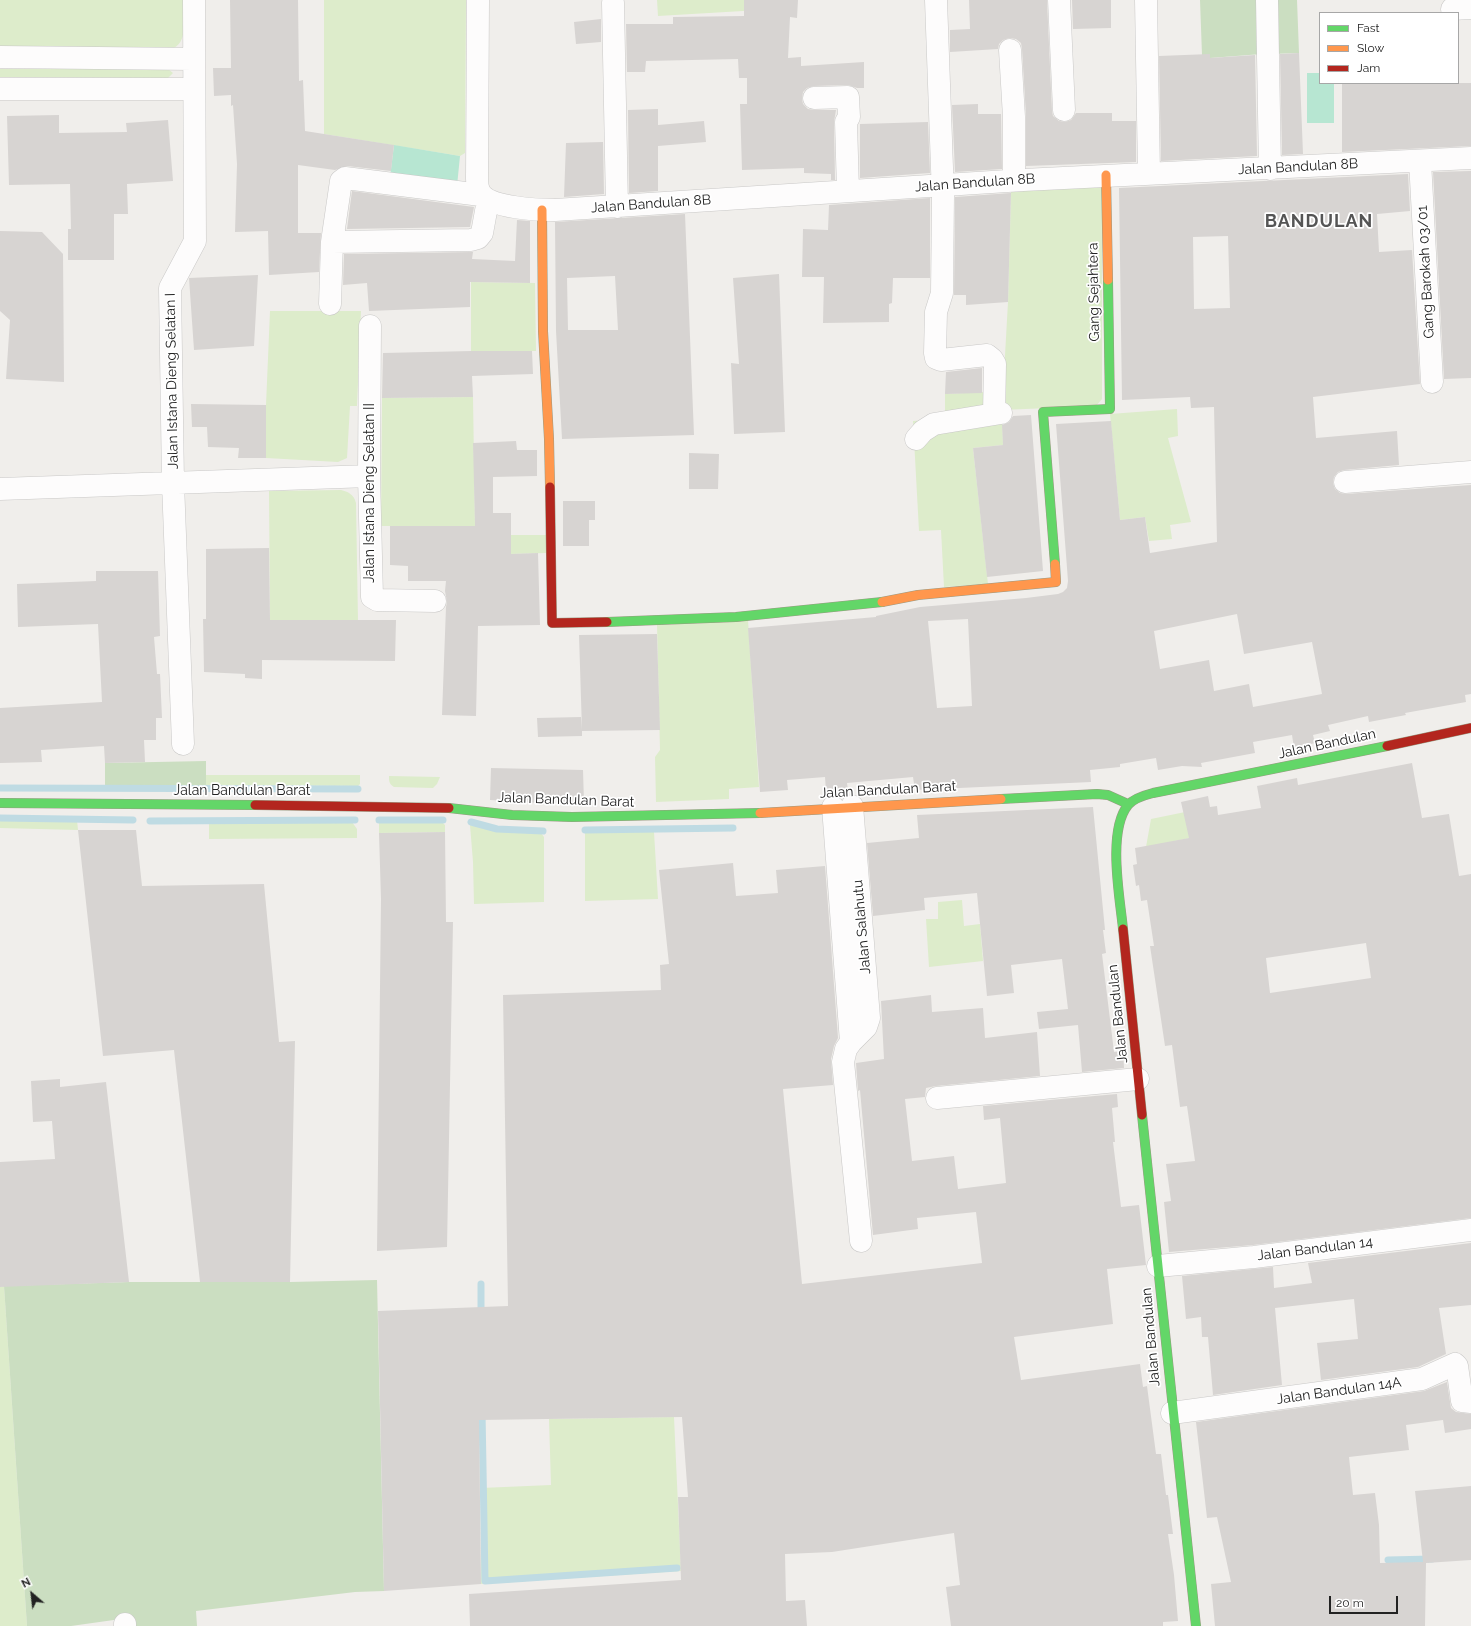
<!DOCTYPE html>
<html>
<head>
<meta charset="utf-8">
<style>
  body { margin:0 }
  #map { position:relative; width:1471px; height:1626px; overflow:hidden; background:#f0eeeb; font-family:Raleway,sans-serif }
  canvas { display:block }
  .legend { position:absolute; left:1319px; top:12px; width:140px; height:72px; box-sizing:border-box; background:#fff; border:1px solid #a7a7a7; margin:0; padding:5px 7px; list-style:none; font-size:12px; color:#222 }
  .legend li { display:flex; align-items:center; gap:8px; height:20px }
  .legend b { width:20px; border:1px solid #a7a7a7 }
  .north { position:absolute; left:12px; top:1574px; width:40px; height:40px; -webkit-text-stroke:3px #fff; paint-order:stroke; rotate:332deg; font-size:11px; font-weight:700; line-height:16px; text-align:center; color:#222 }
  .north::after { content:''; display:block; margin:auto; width:14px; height:18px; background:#222; clip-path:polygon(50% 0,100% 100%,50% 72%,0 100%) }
  .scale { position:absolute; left:1329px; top:1596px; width:69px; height:18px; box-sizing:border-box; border:2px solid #222; border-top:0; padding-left:5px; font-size:12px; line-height:14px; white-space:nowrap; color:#222; -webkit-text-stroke:3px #fff; paint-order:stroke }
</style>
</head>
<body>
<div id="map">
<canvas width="1471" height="1626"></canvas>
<ul class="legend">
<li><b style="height:5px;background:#63d668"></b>Fast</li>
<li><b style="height:5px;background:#ff974d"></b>Slow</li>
<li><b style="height:5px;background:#b3261e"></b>Jam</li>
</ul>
<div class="north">N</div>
<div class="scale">20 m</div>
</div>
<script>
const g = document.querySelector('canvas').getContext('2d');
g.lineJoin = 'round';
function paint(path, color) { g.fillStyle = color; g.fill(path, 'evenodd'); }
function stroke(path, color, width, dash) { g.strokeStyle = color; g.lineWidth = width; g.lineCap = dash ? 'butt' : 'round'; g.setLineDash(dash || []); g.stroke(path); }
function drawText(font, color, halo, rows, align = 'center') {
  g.font = font + ' Raleway,sans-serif'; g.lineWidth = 3.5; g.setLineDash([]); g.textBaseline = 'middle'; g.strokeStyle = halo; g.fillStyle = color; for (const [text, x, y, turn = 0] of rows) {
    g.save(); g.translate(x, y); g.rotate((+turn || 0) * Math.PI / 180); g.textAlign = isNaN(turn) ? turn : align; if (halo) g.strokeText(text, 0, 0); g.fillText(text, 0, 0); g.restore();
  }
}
paint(new Path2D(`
  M 0,0 L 183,0 C 183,15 189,40 174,48 L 0,47 Z
  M 324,0 L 466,0 L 465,153 L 460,156 L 324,134 Z
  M 657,0 L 760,0 L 760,10 L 658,16 Z
  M 0,69 L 168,69 L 173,73 L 168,78 L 0,77 Z
  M 1102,185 L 1102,399 L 1096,406 L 1002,410 L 1003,445 L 973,448 L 988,584 L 944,587 L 941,530 L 919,531 L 913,421 L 945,419 L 945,394 L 1003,391 L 1008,302 L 1011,192 Z
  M 471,282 L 535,283 L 536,351 L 471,351 Z
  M 270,311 L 361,311 L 357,406 L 350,406 L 347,458 L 338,462 L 266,458 L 266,405 Z
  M 473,397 L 475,526 L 381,526 L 382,398 Z
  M 1177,409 L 1178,436 L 1168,438 L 1191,522 L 1170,525 L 1172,539 L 1149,541 L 1145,517 L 1120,520 L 1110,414 Z
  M 341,490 C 348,492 354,494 356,503 L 358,621 L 270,620 L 269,491 Z
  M 475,535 L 546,535 L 546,553 L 475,555 Z
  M 748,620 L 759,787 L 729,789 L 729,799 L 656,802 L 655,757 L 660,750 L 657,625 Z
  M 206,775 L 360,775 L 360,784 L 358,786 L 206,785 Z
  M 389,776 L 440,777 L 437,784 L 433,788 L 394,787 C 389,784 389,781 389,776 Z
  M 1190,811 L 1195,837 L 1146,847 L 1151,819 Z
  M 0,819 L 77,820 L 78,830 L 0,828 Z
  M 352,822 L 357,829 L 357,838 L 209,839 L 209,823 Z
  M 442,822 L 445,825 L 445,832 L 379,833 L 379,823 Z
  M 470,825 L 497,831 L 541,833 L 544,837 L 544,902 L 474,904 L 473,862 Z
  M 587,831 L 654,832 L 658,899 L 585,901 L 585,832 Z
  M 962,900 L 964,926 L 980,924 L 983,961 L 929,967 L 926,919 L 938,919 L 938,902 Z
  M 4,1286 L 27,1626 L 0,1626 L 0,1287 Z
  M 674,1417 L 681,1571 L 481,1584 L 481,1488 L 551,1485 L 549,1419 Z`), '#ddeccb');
paint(new Path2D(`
  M 1200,0 L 1262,0 L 1262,54 L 1210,58 L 1202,55 Z
  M 1270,0 L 1297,0 L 1299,53 L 1271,54 Z
  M 206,761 L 206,785 L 105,785 L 105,763 Z
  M 377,1280 L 384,1591 L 355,1592 L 196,1611 L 197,1626 L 128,1626 L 128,1618 L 71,1626 L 27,1626 L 4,1286 L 129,1282 L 290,1282 Z`), '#cbdec1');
paint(new Path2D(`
  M 1307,73 L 1320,73 L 1320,83 L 1334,83 L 1334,123 L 1307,123 Z
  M 394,145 L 460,156 L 457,186 L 390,177 Z`), '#b7e6d2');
stroke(new Path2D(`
  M 0,788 L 358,789
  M 0,818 L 133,820
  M 379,820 L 443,820
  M 150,821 L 355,820
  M 471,822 L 497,829 L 543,831
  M 585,830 L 733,828
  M 481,1284 L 481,1316
  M 482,1411 L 485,1581 L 677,1568
  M 1388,1560 L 1432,1559`), '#bfdbe3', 7);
paint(new Path2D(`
  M 230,0 L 298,0 L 299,81 L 303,80 L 305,131 L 394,145 L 391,171 L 347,166 L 335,170 L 298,165 L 298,233 L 321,233 L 319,272 L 269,275 L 268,231 L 235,232 L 237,164 L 233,105 L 231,106 L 231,95 L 214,96 L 213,68 L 231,68 Z
  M 744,0 L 798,0 L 797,18 L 790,17 L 788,58 L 801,57 L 801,66 L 864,62 L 864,88 L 857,88 L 848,85 L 814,86 L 807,88 L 803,92 L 802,99 L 803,104 L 808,109 L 814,110 L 836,110 L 834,122 L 835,180 L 831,180 L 831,174 L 804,173 L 804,168 L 742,170 L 740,104 L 747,104 L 747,78 L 739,78 L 738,59 L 646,61 L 645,72 L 627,72 L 626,24 L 673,24 L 673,17 L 744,16 Z
  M 969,0 L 1047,0 L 1052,111 L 1053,116 L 1059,121 L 1065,122 L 1071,120 L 1076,113 L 1112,113 L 1112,121 L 1136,121 L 1136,162 L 1026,166 L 1026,116 L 1022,49 L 1021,43 L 1016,39 L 1009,38 L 1003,40 L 999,44 L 998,49 L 950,52 L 950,30 L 970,29 Z
  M 1072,0 L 1111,0 L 1111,28 L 1073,29 Z
  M 601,19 L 601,42 L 576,44 L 574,22 Z
  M 1299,53 L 1303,154 L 1282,155 L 1280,54 Z
  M 1210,54 L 1210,58 L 1255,55 L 1257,156 L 1161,161 L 1159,56 Z
  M 1342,83 L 1471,83 L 1471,146 L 1342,152 Z
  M 978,104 L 978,114 L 1001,114 L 1002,169 L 955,172 L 952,105 Z
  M 658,109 L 658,125 L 704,121 L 706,142 L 658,146 L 658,191 L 629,193 L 628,110 Z
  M 59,115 L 59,133 L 127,132 L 126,123 L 168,120 L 173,181 L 127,184 L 128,214 L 114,214 L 114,260 L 68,260 L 68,229 L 71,229 L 70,184 L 9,185 L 7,116 Z
  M 928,122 L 930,173 L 860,178 L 860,124 Z
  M 603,142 L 604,194 L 564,197 L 566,143 Z
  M 1471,171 L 1471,378 L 1444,379 L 1433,172 Z
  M 1408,174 L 1410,211 L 1377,214 L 1379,252 L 1412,250 L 1420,384 L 1313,397 L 1316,438 L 1397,431 L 1399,465 L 1344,470 L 1338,472 L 1334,477 L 1333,483 L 1335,489 L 1340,493 L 1346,494 L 1471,485 L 1471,694 L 1465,695 L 1466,702 L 1405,713 L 1406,715 L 1369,722 L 1368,716 L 1328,725 L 1330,731 L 1313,735 L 1315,743 L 1294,748 L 1292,735 L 1253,742 L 1255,753 L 1201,763 L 1202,767 L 1182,766 L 1158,770 L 1156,758 L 1120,764 L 1120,767 L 1090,770 L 1091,782 L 915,790 L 913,777 L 847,783 L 848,791 L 826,792 L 825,777 L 787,780 L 788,790 L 760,792 L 748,628 L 876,617 L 876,616 L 920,607 L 1026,598 L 1058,594 L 1063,592 L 1067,588 L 1068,581 L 1056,424 L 1111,421 L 1120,520 L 1145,517 L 1150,553 L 1217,542 L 1214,407 L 1191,408 L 1190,397 L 1122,400 L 1119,188 ZM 1228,236 L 1230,308 L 1194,309 L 1193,237 ZM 1237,614 L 1244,654 L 1312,642 L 1322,694 L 1253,707 L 1249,684 L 1214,691 L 1209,660 L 1160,669 L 1154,631 ZM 968,619 L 972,706 L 937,708 L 928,621 Z
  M 352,191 L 474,207 L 470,227 L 347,229 Z
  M 1011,193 L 1008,302 L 966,305 L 966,295 L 954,295 L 955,197 Z
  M 930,198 L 930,278 L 893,278 L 892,303 L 889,304 L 889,322 L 823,323 L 824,277 L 802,277 L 803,229 L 828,230 L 829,205 Z
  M 685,214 L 694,435 L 562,439 L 556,331 L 555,222 ZM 615,276 L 618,330 L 568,330 L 567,278 Z
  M 517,220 L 530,221 L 530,283 L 470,282 L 470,307 L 369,311 L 367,283 L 343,285 L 344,254 L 473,252 L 472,259 L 515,261 Z
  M 0,231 L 42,232 L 63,254 L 64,382 L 6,379 L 10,320 L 0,311 Z
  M 779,274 L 785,432 L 734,434 L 731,363 L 739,364 L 733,278 Z
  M 258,275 L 254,346 L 194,350 L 189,278 Z
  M 472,351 L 532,351 L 533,374 L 472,376 L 473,397 L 382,398 L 383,353 Z
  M 982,368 L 982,393 L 945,394 L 946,372 Z
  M 191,404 L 266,405 L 266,458 L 238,458 L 239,448 L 208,447 L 207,427 L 192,427 Z
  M 1031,415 L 1043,571 L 987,577 L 973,448 L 1003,445 L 1002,425 L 1009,422 L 1013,416 Z
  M 516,441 L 517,450 L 537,450 L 537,476 L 493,477 L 493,513 L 511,513 L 511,554 L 538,553 L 540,625 L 478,626 L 476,716 L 442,715 L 446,607 L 447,602 L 445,591 L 446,581 L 408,581 L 408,566 L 390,565 L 390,526 L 475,526 L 473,443 Z
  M 689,453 L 719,454 L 718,489 L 689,489 Z
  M 563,501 L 595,501 L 595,520 L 589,520 L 589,546 L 563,546 Z
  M 269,548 L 270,620 L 396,620 L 395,661 L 262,660 L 262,679 L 245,678 L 245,674 L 204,672 L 203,619 L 206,619 L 206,549 Z
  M 96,571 L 158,571 L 160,636 L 154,637 L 157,674 L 160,674 L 162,718 L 156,718 L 156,740 L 144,740 L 145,762 L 105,763 L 104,746 L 41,750 L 42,762 L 0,763 L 0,708 L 102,702 L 98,624 L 18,627 L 17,584 L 96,581 Z
  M 657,634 L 660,730 L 582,731 L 582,736 L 538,737 L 537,718 L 581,717 L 582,730 L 579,635 Z
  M 1412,763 L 1422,818 L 1449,814 L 1459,876 L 1471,874 L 1471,1218 L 1253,1245 L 1169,1252 L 1164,1202 L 1171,1201 L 1166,1164 L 1195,1161 L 1187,1106 L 1180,1107 L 1172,1045 L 1165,1046 L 1150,946 L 1154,946 L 1147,900 L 1141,901 L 1139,885 L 1136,886 L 1133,865 L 1137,864 L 1135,848 L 1189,838 L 1181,802 L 1208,796 L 1210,807 L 1217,806 L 1218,815 L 1261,808 L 1257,786 L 1297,778 L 1298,785 ZM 1366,943 L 1371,978 L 1270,993 L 1266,958 Z
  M 491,768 L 583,770 L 584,803 L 539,803 L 490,800 Z
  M 1093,807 L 1105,930 L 1103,930 L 1106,953 L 1102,954 L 1114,1052 L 1123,1051 L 1124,1068 L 1082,1072 L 1078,1025 L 1039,1029 L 1037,1012 L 1068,1009 L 1062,959 L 1011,965 L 1014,993 L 987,996 L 977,893 L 924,898 L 925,910 L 873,916 L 867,843 L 919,838 L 917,815 Z
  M 78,830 L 136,830 L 142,886 L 264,884 L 279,1042 L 295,1041 L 290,1282 L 200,1282 L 174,1050 L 103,1056 Z
  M 445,832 L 446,922 L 453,922 L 447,1247 L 377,1251 L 381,899 L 379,833 Z
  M 733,863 L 736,896 L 778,893 L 776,870 L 825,866 L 838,1038 L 834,1046 L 831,1059 L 833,1085 L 783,1089 L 802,1284 L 982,1263 L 976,1212 L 917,1218 L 918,1229 L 873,1235 L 860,1090 L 858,1091 L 856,1063 L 884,1059 L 881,1001 L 931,995 L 932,1012 L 983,1008 L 985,1038 L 1037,1032 L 1040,1076 L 936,1086 L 926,1088 L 925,1097 L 905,1099 L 912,1161 L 954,1156 L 958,1189 L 1006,1183 L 1000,1118 L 984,1120 L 983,1106 L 1117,1094 L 1118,1107 L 1112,1108 L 1115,1142 L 1113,1142 L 1121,1207 L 1139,1205 L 1146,1265 L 1107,1269 L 1113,1324 L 1014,1337 L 1021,1380 L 1140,1364 L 1143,1387 L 1147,1386 L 1156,1454 L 1161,1454 L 1166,1495 L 1168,1495 L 1173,1534 L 1168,1534 L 1174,1575 L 1178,1621 L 1163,1622 L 1163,1626 L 951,1626 L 946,1587 L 960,1585 L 954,1533 L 832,1552 L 785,1554 L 786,1601 L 805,1600 L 807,1626 L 470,1626 L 469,1594 L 681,1580 L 678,1497 L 688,1497 L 682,1417 L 479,1420 L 481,1584 L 384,1591 L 378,1311 L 508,1306 L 503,995 L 661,990 L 660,965 L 669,964 L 659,870 Z
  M 60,1079 L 60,1087 L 106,1082 L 129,1282 L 0,1287 L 0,1162 L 55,1159 L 52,1121 L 33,1122 L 31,1081 Z
  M 1471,1243 L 1471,1305 L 1439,1308 L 1446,1354 L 1418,1367 L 1321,1380 L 1317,1343 L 1358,1339 L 1354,1299 L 1275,1308 L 1282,1385 L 1213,1395 L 1208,1337 L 1202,1337 L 1201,1317 L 1186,1319 L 1182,1276 L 1273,1267 L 1274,1288 L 1312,1283 L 1308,1263 Z
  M 1447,1382 L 1451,1408 L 1456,1412 L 1471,1414 L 1471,1429 L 1445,1433 L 1443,1420 L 1406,1425 L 1409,1450 L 1349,1457 L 1353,1495 L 1375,1493 L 1379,1525 L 1380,1563 L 1423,1562 L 1415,1491 L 1471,1486 L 1471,1560 L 1426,1563 L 1425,1626 L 1215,1626 L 1211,1584 L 1231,1582 L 1217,1517 L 1207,1518 L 1196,1422 L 1424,1391 Z`), '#d7d4d2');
const street = new Path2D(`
  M 478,0 L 477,179 C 477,184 478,190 481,194 C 492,208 538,210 555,210 L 1023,180 L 1471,158
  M 936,0 L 943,196 L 942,293 L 936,312 L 935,353 L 936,358 L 941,360 L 987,355 L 992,359 L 995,364 L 994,414
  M 1059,0 L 1064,110
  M 1146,0 L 1149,173
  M 1267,0 L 1270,169
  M 613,3 L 617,207
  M 1452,9 L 1471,8
  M 1010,50 L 1014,117 L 1014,180
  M 0,57 L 193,59
  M 0,89 L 194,89
  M 814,98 L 848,97 L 849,117 L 846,122 L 848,191
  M 1420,161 L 1432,382
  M 332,242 L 471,240 L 478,238 L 482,233 L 488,200
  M 330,304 L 332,242 L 341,181 L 345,178 L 481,195
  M 370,326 L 369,476 L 372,597 L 377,600 L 435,601
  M 916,439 L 923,431 L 934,424 L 1001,413
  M 1345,482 L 1471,472
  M 0,489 L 369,476
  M 183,744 L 173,483 L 170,288 L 195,241 L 194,0
  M 852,806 L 869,1018 L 866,1027 L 851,1042 L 846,1049 L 843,1062 L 861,1241
  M 833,807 L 851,1042
  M 937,1098 L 1138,1079
  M 1158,1266 L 1254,1257 L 1471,1230
  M 1172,1413 L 1422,1379 L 1455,1364 L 1457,1366 L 1462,1401 L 1471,1402
  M 125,1624 L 125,1626`);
const fast = new Path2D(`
  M 1055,564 L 1043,412 L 1110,409 L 1108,280
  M 607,622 L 736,617 L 882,602
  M 1001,799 L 1097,794 L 1108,795 L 1128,804
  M 0,803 L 255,805
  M 449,808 L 512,815 L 572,817 L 760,813
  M 1123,929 C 1120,898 1107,831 1128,805 C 1134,798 1145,795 1153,793 L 1387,746
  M 1142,1115 L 1196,1626`);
const slow = new Path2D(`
  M 1106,175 L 1108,280
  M 542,210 L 543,331 L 549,439 L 550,487
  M 882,602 L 918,595 L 1056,582 L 1055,564
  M 760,813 L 1001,799`);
const jam = new Path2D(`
  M 550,487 L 552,623 L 607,622
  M 1387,746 L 1471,728
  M 255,805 L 449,808
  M 1123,929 L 1142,1115`);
stroke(street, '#c9c8c7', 23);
stroke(fast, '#999a82', 10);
stroke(slow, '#999a82', 10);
stroke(jam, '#999a82', 10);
stroke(street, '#fdfcfc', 22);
stroke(fast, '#63d668', 9);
stroke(slow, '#ff974d', 9);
stroke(jam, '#b3261e', 9);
drawText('14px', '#222', '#fff', [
  ["Jalan Bandulan 8B",1298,167,-3],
  ["Jalan Bandulan 8B",975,183,-4],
  ["Jalan Bandulan 8B",651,204,-4],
  ["Gang Barokah 03/01",1426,272,-93],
  ["Gang Sejahtera",1094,292,-91],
  ["Jalan Istana Dieng Selatan I",172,381,-91],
  ["Jalan Istana Dieng Selatan II",370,493,-90],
  ["Jalan Bandulan",1327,744,-12],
  ["Jalan Bandulan Barat",888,790,-3],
  ["Jalan Bandulan Barat",242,791],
  ["Jalan Bandulan Barat",566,800,2],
  ["Jalan Salahutu",862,927,-95],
  ["Jalan Bandulan",1118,1014,-96],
  ["Jalan Bandulan 14",1315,1249,-7],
  ["Jalan Bandulan",1151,1337,-95],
  ["Jalan Bandulan 14A",1339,1391,-8]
]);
g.letterSpacing = '1px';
drawText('bold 18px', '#555', '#fff', [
  ["BANDULAN",1319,222]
]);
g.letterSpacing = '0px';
</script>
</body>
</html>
